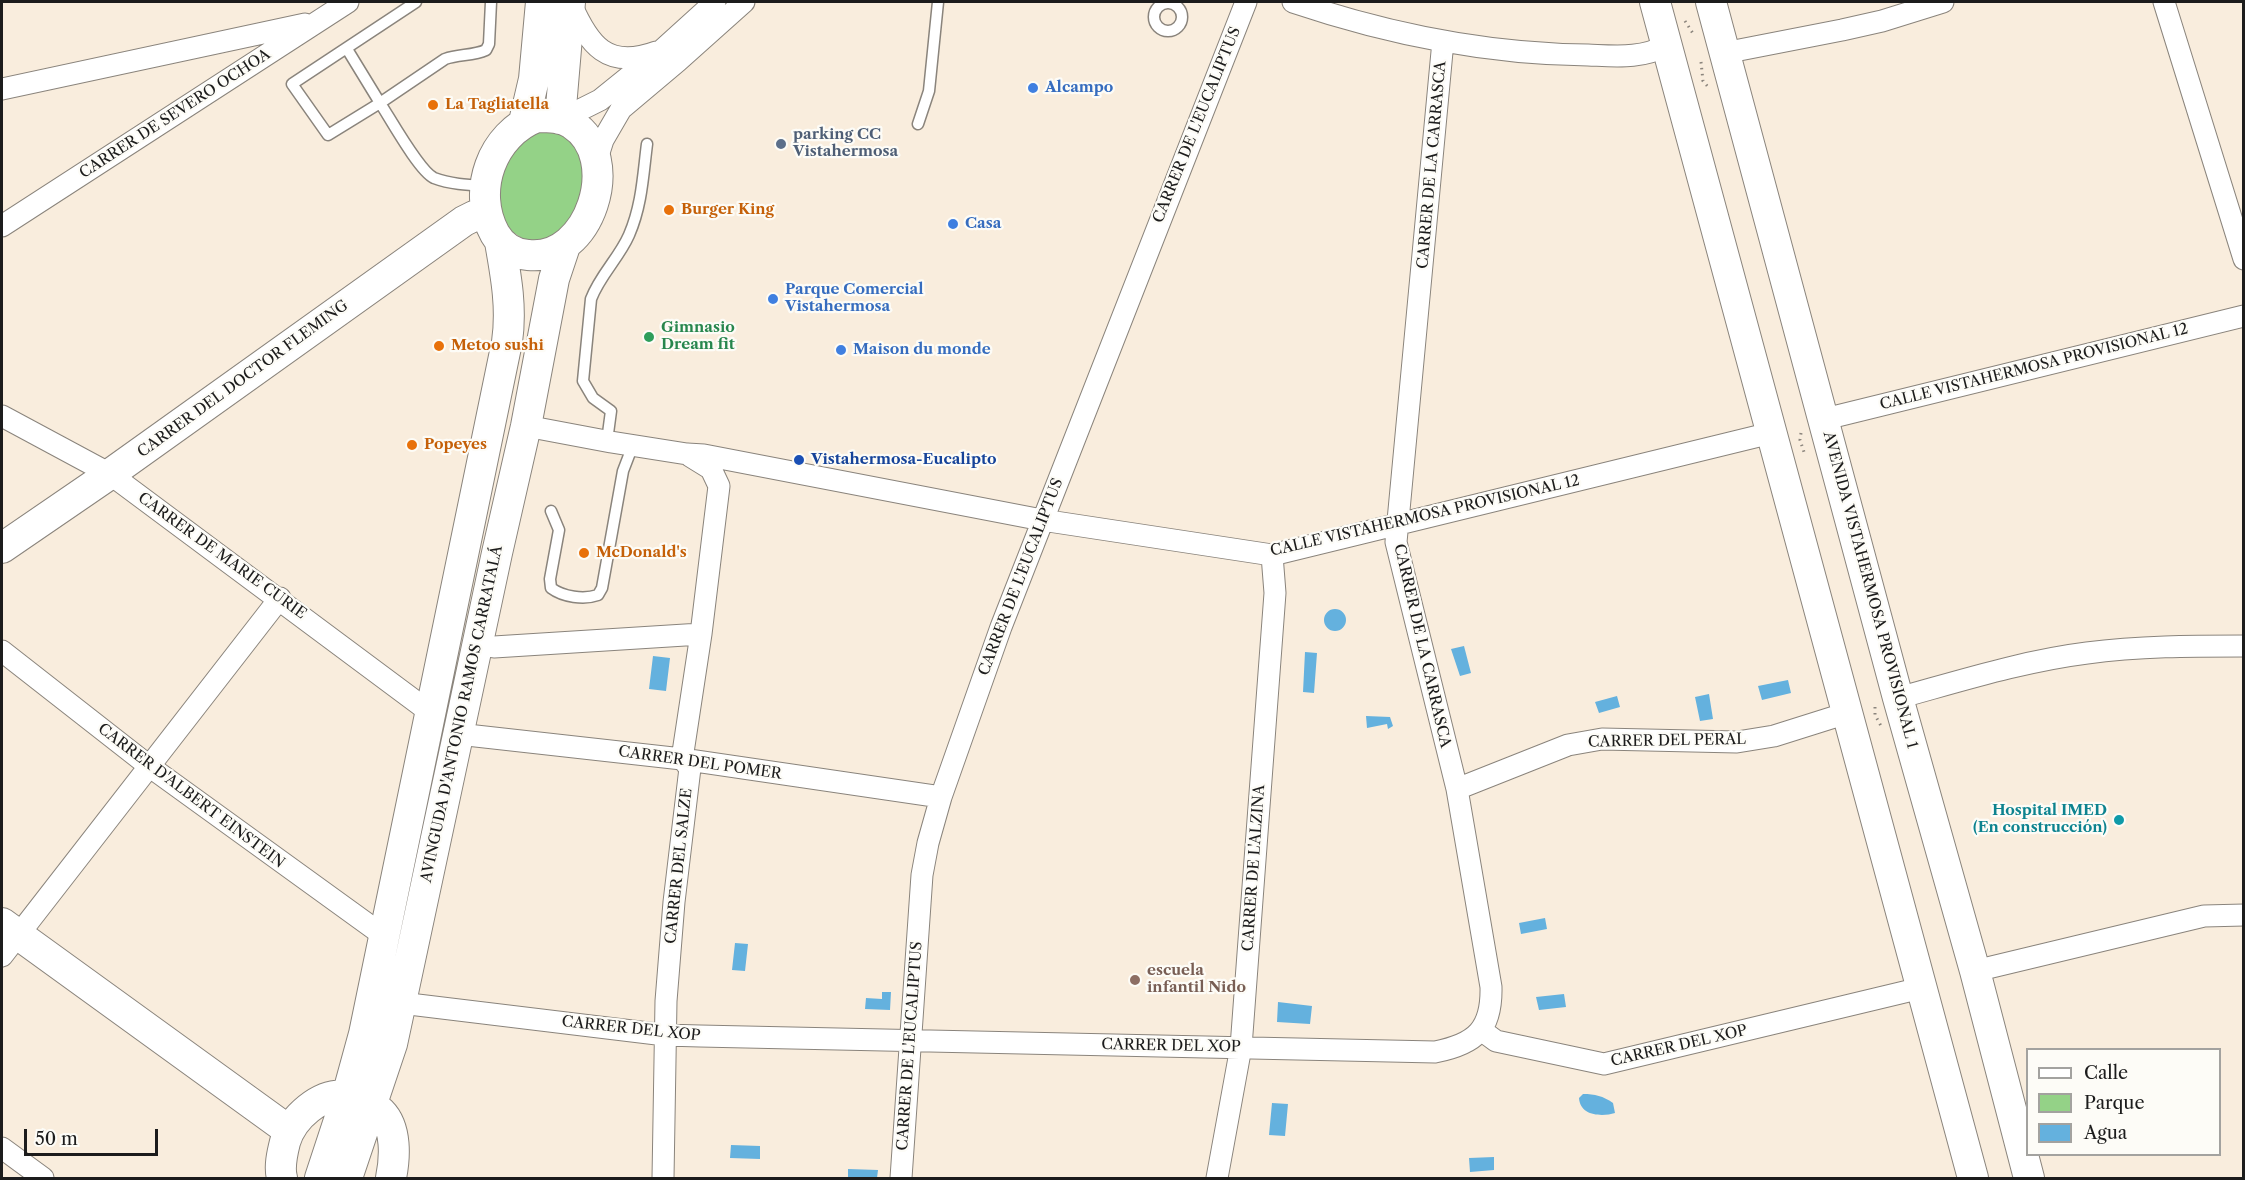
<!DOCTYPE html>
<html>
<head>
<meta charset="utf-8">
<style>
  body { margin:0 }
  #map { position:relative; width:2245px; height:1180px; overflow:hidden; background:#f9eddd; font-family:"Libre Caslon Text",serif }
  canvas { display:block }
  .frame { position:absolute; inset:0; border:3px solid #1c1c1c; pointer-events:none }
  .legend { position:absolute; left:2026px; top:1048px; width:195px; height:108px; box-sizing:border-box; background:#fdfcf7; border:2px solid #a3a29f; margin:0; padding:8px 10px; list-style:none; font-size:18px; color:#1c1c1c }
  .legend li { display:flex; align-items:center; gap:12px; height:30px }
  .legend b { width:30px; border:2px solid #a3a29f }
  .scale { position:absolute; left:24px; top:1129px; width:134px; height:27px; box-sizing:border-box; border:3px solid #1c1c1c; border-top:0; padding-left:8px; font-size:18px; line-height:21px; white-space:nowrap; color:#1c1c1c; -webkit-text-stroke:4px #fdfcf7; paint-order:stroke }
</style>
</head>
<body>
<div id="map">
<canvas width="2245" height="1180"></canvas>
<div class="frame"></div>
<ul class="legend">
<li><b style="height:8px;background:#fff"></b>Calle</li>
<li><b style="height:16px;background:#94d287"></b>Parque</li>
<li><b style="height:16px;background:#64b1de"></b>Agua</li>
</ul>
<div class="scale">50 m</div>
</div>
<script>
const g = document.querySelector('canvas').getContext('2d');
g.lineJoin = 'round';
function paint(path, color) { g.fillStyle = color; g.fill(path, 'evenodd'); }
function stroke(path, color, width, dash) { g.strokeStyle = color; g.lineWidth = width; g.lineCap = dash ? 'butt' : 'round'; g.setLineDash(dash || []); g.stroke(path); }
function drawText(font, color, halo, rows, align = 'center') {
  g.font = font + ' "Libre Caslon Text",serif'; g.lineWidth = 4.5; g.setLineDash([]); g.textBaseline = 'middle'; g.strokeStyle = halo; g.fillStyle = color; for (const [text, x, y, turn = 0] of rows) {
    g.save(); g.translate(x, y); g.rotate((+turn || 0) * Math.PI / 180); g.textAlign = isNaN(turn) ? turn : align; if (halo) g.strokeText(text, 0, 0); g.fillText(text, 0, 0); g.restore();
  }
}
paint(new Path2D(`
  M 549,129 L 574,141 L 584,160 L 585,179 L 574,217 L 547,242 L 528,242 L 508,229 L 501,218 L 500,202 L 501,179 L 508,158 L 534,130 Z`), '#94d287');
paint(new Path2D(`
  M1324 620a11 11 0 1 1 22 0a11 11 0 1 1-22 0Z
  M 1464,646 L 1471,673 L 1460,676 L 1451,649 Z
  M 1305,652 L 1317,653 L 1314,693 L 1303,692 Z
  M 653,656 L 670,658 L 666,691 L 649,689 Z
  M 1788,680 L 1791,693 L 1762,700 L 1758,686 Z
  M 1709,694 L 1713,719 L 1700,721 L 1695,697 Z
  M 1617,696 L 1620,707 L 1599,713 L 1595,702 Z
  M 1366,716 L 1390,717 L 1393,726 L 1388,729 L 1387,724 L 1367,728 Z
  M 1545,918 L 1547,929 L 1521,934 L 1519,923 Z
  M 735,943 L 748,944 L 745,971 L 732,970 Z
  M 882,992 L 891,992 L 890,1010 L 865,1009 L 866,998 L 882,999 Z
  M 1564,994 L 1566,1007 L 1539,1010 L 1536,997 Z
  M 1278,1002 L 1312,1006 L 1310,1024 L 1277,1022 Z
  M 1583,1094 C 1595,1094 1603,1096 1613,1103 L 1615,1113 C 1602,1117 1580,1116 1579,1098 Z
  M 1272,1103 L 1288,1104 L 1285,1136 L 1269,1135 Z
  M 731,1145 L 760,1146 L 760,1159 L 730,1158 Z
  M 1494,1157 L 1494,1170 L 1470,1172 L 1469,1158 Z
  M 848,1169 L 878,1170 L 877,1178 L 848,1178 Z`), '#64b1de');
const lane = new Path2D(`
  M1154 17a14 14 0 1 1 28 0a14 14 0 1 1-28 0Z
  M 347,49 L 380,103 L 328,135 L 292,84 L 416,2
  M 918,124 L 929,91 L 938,2
  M 484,186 C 467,185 450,184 434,178 C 419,171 390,118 380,103 L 445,59 C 459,54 473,56 486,50 L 489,44 L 491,2
  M 607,441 L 611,411 L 593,398 L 583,381 L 591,299 C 600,275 619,258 629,235 C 642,205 643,175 647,144
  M 551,511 L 559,530 L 550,579 L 551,588 C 563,597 584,600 598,595 L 602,588 L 623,471 L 633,445`);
const street = new Path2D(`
  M 1293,2 C 1388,34 1487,54 1588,55 C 1616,56 1642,59 1667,45
  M 2164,2 L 2244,259
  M 571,4 C 589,45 607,70 656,52
  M 1724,53 L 1842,30 L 1882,21 L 1943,2
  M 2,89 L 305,24
  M 562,119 L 600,100 L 662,50 L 715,2
  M 596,162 L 603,140 L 621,109 L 678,61 L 744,2
  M 2,226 L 348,2
  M 2,416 L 110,474 L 431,713
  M 1825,419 L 2244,316
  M 526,426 L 611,442 L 687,454 L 704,455 L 1042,520 L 1272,555 L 1771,433
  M 494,647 L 701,634
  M 2,651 L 149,766 L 384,936
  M 1898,698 C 1960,681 2023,661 2087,653 C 2139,646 2191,646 2244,646
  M 458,734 L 682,759 L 941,797
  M 1457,789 L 1568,745 L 1602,739 L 1737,742 L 1774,736 L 1847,713
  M 2,956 L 280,598
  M 1975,971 L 2204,916 L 2244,915
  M 401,1003 L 665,1035 L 700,1036 L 1435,1052 C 1476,1044 1492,1029 1491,987 L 1457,789 L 1396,542 L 1443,41
  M 1481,1030 L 1496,1041 L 1604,1064 L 1921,988
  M 2,1148 L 43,1178
  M 663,1178 L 666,1001 L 674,902 L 690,768 L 682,759 L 701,634 L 719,486 L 711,469 L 690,456
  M 901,1178 L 922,875 L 928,843 L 941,797 L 1001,627 L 1246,2
  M 1217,1178 L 1241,1047 L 1275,593 L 1272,555`);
const secondary = new Path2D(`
  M 1655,2 L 1973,1178
  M 1711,2 L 1898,698 L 1975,971 L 2029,1178
  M 537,117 C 549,117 562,117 572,124 C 624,157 590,262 528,255 C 514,254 502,246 495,234 C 471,191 492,134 537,117 Z
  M 560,119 L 570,2
  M 524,122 L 534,79 L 541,2
  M 2,548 L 110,474 L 464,221 L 474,216 L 486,215
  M 2,923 L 288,1130
  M 282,1178 C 279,1167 282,1154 285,1142 C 292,1118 320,1092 347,1096 C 353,1097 359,1101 365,1103 C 370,1105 377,1108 381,1112 C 397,1128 395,1158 391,1178
  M 320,1178 L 347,1096 L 364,1034 L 507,342 C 512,308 506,276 500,242
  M 347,1178 L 392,1044 L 497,553 L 526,426 L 554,279 L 565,246`);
stroke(lane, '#8a847c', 13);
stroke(street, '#8a847c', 23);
stroke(secondary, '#8a847c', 32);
stroke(new Path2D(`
  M 1685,21 L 1694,35
  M 1701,62 L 1703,81 L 1709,88
  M 1801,433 L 1800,440 L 1804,452 L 1808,453
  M 1875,707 L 1875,715 L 1881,726`), '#8a847c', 3, [1.5, 4.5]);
stroke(lane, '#fff', 10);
stroke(street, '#fff', 21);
stroke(secondary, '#fff', 30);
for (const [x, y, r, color] of [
  [1033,88,6,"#3f7fe0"],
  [433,105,6,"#e8710a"],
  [781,144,6,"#5c6f8a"],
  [669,210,6,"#e8710a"],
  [953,224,6,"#3f7fe0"],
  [773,299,6,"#3f7fe0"],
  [649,337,6,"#2e9e5b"],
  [439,346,6,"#e8710a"],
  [841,350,6,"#3f7fe0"],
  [412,445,6,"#e8710a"],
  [799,460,6,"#1a4fb4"],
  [584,553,6,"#e8710a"],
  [2119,820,6,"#0f9aa8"],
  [1135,980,6,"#8d6e63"]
]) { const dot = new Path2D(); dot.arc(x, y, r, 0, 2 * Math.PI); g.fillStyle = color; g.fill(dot); stroke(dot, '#fdfcf7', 2); }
drawText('bold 15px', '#366cbe', '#fdfcf7', [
  ["Alcampo",1045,88],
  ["Casa",965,224],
  ["Parque Comercial",785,290],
  ["Vistahermosa",785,307],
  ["Maison du monde",853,350]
], 'left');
drawText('bold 15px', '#c56008', '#fdfcf7', [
  ["La Tagliatella",445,105],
  ["Burger King",681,210],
  ["Metoo sushi",451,346],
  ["Popeyes",424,445],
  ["McDonald's",596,553]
], 'left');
drawText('15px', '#1c1c1c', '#fdfcf7', [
  ["CARRER DE SEVERO OCHOA",175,114,-33],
  ["CARRER DE L'EUCALIPTUS",1197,125,-68],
  ["CARRER DE LA CARRASCA",1432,165,-85],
  ["CALLE VISTAHERMOSA PROVISIONAL 12",2034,367,-14],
  ["CARRER DEL DOCTOR FLEMING",243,379,-36],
  ["CALLE VISTAHERMOSA PROVISIONAL 12",1425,516,-13],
  ["CARRER DE MARIE CURIE",222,556,36],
  ["CARRER DE L'EUCALIPTUS",1021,577,-69],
  ["AVENIDA VISTAHERMOSA PROVISIONAL 1",1870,590,75],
  ["CARRER DE LA CARRASCA",1422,646,77],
  ["AVINGUDA D'ANTONIO RAMOS CARRATALÁ",462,714,-78],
  ["CARRER DEL PERAL",1667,741,-1],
  ["CARRER DEL POMER",700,763,8],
  ["CARRER D'ALBERT EINSTEIN",191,796,37],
  ["CARRER DEL SALZE",679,866,-84],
  ["CARRER DE L'ALZINA",1254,868,-86],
  ["CARRER DEL XOP",631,1029,6],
  ["CARRER DE L'EUCALIPTUS",910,1046,-86],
  ["CARRER DEL XOP",1171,1046,1],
  ["CARRER DEL XOP",1679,1046,-13]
]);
drawText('bold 15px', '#4e5e75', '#fdfcf7', [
  ["parking CC",793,135],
  ["Vistahermosa",793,152]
], 'left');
drawText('bold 15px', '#27864d', '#fdfcf7', [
  ["Gimnasio",661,328],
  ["Dream fit",661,345]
], 'left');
drawText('bold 15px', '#164399', '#fdfcf7', [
  ["Vistahermosa-Eucalipto",811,460]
], 'left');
drawText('bold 15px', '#0d838f', '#fdfcf7', [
  ["Hospital IMED",2107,811],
  ["(En construcción)",2107,828]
], 'right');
drawText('bold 15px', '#785e54', '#fdfcf7', [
  ["escuela",1147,971],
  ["infantil Nido",1147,988]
], 'left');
</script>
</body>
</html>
